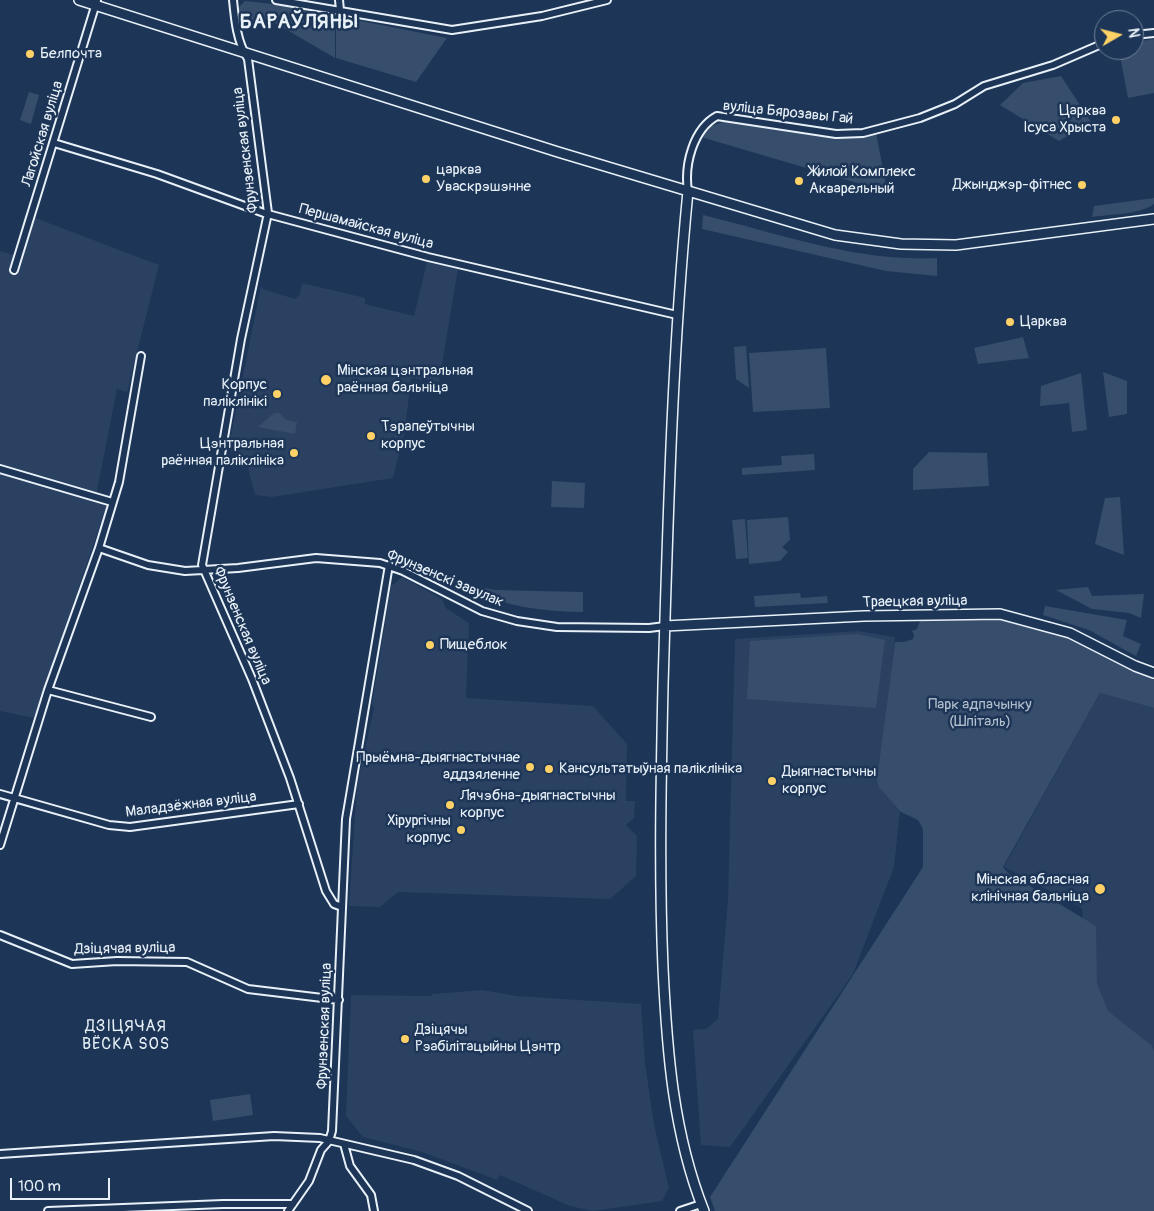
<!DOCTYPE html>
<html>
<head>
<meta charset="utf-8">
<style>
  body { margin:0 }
  #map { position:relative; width:1154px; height:1211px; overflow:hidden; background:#1d3557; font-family:Pangolin,sans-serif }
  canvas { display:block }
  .north { position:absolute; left:1094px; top:10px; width:50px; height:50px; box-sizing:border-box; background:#1d3557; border:1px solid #6e8097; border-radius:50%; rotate:82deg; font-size:14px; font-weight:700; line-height:20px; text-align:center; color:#e8f1f8 }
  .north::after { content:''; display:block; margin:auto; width:18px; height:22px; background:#ffd166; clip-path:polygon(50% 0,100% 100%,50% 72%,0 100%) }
  .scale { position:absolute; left:10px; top:1178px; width:100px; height:22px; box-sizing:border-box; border:2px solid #e8f1f8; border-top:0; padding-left:6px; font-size:15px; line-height:18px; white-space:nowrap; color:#e8f1f8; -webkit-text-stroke:4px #1d3557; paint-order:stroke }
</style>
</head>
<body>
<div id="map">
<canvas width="1154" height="1211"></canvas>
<div class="north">N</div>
<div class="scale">100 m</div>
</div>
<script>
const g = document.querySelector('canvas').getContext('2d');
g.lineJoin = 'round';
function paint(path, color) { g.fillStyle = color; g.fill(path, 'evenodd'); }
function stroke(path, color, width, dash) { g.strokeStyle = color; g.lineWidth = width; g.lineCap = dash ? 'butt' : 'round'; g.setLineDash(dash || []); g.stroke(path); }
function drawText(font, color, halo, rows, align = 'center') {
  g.font = font + ' Pangolin,sans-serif'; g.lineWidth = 5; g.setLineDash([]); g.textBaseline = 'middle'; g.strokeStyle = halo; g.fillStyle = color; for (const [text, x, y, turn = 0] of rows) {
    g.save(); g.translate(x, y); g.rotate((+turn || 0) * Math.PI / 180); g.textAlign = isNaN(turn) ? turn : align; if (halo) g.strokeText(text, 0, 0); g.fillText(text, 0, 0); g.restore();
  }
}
paint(new Path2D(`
  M 25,214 L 159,265 L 127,392 L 117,389 L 95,501 L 107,505 L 34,718 L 0,711 L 0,251 L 14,255 Z
  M 427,262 L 458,269 L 439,382 L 411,378 L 405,430 L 393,478 L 272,497 L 255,495 L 247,464 L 242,457 L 228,450 L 261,286 L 263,289 L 295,299 L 300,294 L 302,283 L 365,298 L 365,304 L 414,316 Z
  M 402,577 L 442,599 L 446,608 L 469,623 L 466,698 L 593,706 L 627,744 L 626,801 L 635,801 L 634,818 L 626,825 L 637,836 L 636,876 L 610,899 L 398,892 L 380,907 L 349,906 L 357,785 L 374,708 L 372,704 L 391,586 Z
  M 858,631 L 895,637 L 880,768 L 901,801 L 894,867 L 853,974 L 834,1001 L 730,1147 L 701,1145 L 693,1030 L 706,1029 L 718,1019 L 728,900 L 735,639 Z
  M 1100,693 L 1154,708 L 1154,1107 L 1090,1002 L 1082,908 L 1004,867 Z
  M 483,990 L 516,996 L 641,1004 L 645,1063 L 654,1125 L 669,1188 L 662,1201 L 593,1211 L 570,1206 L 500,1175 L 497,1180 L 422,1152 L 363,1137 L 346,1116 L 351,995 L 430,996 L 433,994 Z`), '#2a4162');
paint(new Path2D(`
  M 245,1 L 301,7 L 335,19 L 335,58 L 275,23 L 238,20 L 238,8 Z
  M 336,16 L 447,38 L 416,82 L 336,58 Z
  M 1154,39 L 1154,93 L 1128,98 L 1119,50 L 1134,50 L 1134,42 Z
  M 1061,76 L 1091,122 L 1059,141 L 1000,105 L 1023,83 Z
  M 29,92 L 39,95 L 31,124 L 20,120 Z
  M 729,120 L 805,134 L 841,136 L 876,132 L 888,196 L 881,190 L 701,137 L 711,126 Z
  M 1154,198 L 1154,204 C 1139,215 1111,214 1092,217 L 1094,206 Z
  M 703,215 C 781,234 856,262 937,258 L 937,276 L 886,271 L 702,229 Z
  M 1023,337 L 1029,358 L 978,364 L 974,348 Z
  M 746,346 L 749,388 L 736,379 L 734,347 Z
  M 826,348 L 830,408 L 753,412 L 749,353 Z
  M 1103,372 L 1127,381 L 1127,414 L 1109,417 Z
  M 1081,373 L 1087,430 L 1072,432 L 1069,403 L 1040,406 L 1041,386 Z
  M 274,413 L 280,413 L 286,420 L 297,422 L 295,434 L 258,427 Z
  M 929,452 L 987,453 L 989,486 L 913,490 L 913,469 Z
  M 814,454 L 815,470 L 742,475 L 742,468 L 782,465 L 781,456 Z
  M 552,481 L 585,483 L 584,508 L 551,507 Z
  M 1120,497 L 1124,555 L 1095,544 L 1105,498 Z
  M 788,517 L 790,540 L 782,547 L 788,552 L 780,561 L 749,564 L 747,520 Z
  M 745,519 L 748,558 L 736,559 L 732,520 Z
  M 473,586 L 495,590 L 583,592 L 583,612 C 543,612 507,606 470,591 Z
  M 1088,587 L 1092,596 L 1144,594 L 1141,618 L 1129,613 L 1092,609 L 1056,590 Z
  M 800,593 L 801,598 L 827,596 L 828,603 L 755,607 L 754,596 Z
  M 1045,606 L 1127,620 L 1123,636 L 1141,644 L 1136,656 L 1089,630 L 1043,615 Z
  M 1000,618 C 1024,623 1048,628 1070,638 C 1099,650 1124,668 1154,677 L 1154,708 L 1100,693 L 1003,867 L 1008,873 L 1096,926 L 1097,984 L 1108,1011 L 1152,1046 L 1154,1052 L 1154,1211 L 715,1211 L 710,1197 L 923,867 L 923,829 L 918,820 L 901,812 L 879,787 L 877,780 L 895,642 L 904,642 L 913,639 L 914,635 L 912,631 L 917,629 L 920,621 Z
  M 857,634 L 885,640 L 876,708 L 747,699 L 750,641 Z
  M 250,1094 L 253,1115 L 213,1121 L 210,1100 Z`), '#374d6c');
const street = new Path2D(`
  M 233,0 C 235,21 237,42 248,59 L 268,213 L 241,339 L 202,565 L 252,679 L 290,778 L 326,891 L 334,904 L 342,907
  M 276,0 L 452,30 L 542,16 L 607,0
  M 339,0 L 340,10
  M 1134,35 L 1154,33
  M 54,143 L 157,174 L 264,213 L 428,257 L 677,315
  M 688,191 C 684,165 693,129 717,116 L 836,134 L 863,133 L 920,118 L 955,104 L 984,86 L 1053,65 L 1104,43
  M 14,270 L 97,0
  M 0,469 L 112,502
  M 99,548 L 148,565 L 185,571 L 238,568 L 316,558 L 380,563 L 403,571 L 482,611 L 517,621 L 557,627 L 649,628 L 665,626
  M 48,690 L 151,717
  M 0,794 L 109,825 L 130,827 L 299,804
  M 0,845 L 48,690 L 99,548 L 119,482 L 141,356
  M 0,935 L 72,964 L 117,961 L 187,962 L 248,989 L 339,1000
  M 344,1144 L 350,1166 L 371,1195 L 374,1211
  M 0,1154 L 274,1136 L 320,1138 L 414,1160 L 458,1176 L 528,1211
  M 48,1211 L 223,1204 L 293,1204
  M 288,1211 L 309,1181 L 321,1150 L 329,1141 L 332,1131 L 346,819 L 389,565
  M 680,1211 L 701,1204`);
const secondary = new Path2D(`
  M 79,0 L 558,152 L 835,235 L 901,244 L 956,245 L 1154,219
  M 688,191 C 672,355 668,520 663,685 C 661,780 659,874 663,968 C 667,1051 673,1133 704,1211
  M 665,626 L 864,616 L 1000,614 L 1070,633 L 1135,666 L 1154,673`);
stroke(street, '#e8f1f8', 10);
stroke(secondary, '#e8f1f8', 12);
stroke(street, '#1d3557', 6);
stroke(secondary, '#1d3557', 9);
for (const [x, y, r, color] of [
  [30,54,5,"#ffd166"],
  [1116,120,5,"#ffd166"],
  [426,179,5,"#ffd166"],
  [799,181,5,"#ffd166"],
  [1082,185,5,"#ffd166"],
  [1010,322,5,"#ffd166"],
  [326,380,6,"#ffd166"],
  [277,394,5,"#ffd166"],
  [371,436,5,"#ffd166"],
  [294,453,5,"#ffd166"],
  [430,645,5,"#ffd166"],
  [530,767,5,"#ffd166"],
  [549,769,5,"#ffd166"],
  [772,781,5,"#ffd166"],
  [450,805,5,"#ffd166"],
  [461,830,5,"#ffd166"],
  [1100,889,6,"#ffd166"],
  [405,1039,5,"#ffd166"]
]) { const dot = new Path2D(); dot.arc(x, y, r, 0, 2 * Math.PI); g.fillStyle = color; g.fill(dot); stroke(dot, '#1d3557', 2); }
drawText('15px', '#e8f1f8', '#1d3557', [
  ["Белпочта",40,54],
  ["Царква",1106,111,"right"],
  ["Ісуса Хрыста",1106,128,"right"],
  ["царква",436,170],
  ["Уваскрэшэнне",436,187],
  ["Жилой Комплекс",809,172],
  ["Акварельный",809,189],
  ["Джынджэр-фітнес",1072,185,"right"],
  ["Царква",1020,322],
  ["Мінская цэнтральная",337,371],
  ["раённая бальніца",337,388],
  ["Корпус",267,385,"right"],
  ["паліклінікі",267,402,"right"],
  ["Тэрапеўтычны",381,427],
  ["корпус",381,444],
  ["Цэнтральная",284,444,"right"],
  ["раённая паліклініка",284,461,"right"],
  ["Пищеблок",440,645],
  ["Прыёмна-дыягнастычнае",520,758,"right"],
  ["аддзяленне",520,775,"right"],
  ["Кансультатыўная паліклініка",559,769],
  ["Дыягнастычны",782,772],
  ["корпус",782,789],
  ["Лячэбна-дыягнастычны",460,796],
  ["корпус",460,813],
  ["Хірургічны",451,821,"right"],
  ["корпус",451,838,"right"],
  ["Мінская абласная",1089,880,"right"],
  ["клінічная бальніца",1089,897,"right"],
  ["Дзіцячы",415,1030],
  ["Рэабілітацыйны Цэнтр",415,1047]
], 'left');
drawText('15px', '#e8f1f8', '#1d3557', [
  ["вуліца Бярозавы Гай",788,113,6],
  ["Лагойская вуліца",43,134,-73],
  ["Фрунзенская вуліца",246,150,-97],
  ["Першамайская вуліца",366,227,15],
  ["Фрунзенскі завулак",445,579,23],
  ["Траецкая вуліца",915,602,-1],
  ["Фрунзенская вуліца",242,626,67],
  ["Маладзёжная вуліца",191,805,-7],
  ["Дзіцячая вуліца",125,949,-1],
  ["Фрунзенская вуліца",325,1026,-88]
]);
drawText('15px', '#b3c0ce', '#1d3557', [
  ["Парк адпачынку",980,705],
  ["(Шпіталь)",980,722]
]);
g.letterSpacing = '1px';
drawText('16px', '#e8f1f8', '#1d3557', [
  ["ДЗІЦЯЧАЯ",126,1027],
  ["ВЁСКА SOS",126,1045]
]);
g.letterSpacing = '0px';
g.letterSpacing = '1px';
drawText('bold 20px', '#e8f1f8', '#1d3557', [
  ["БАРАЎЛЯНЫ",299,23]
]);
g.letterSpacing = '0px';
</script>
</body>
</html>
